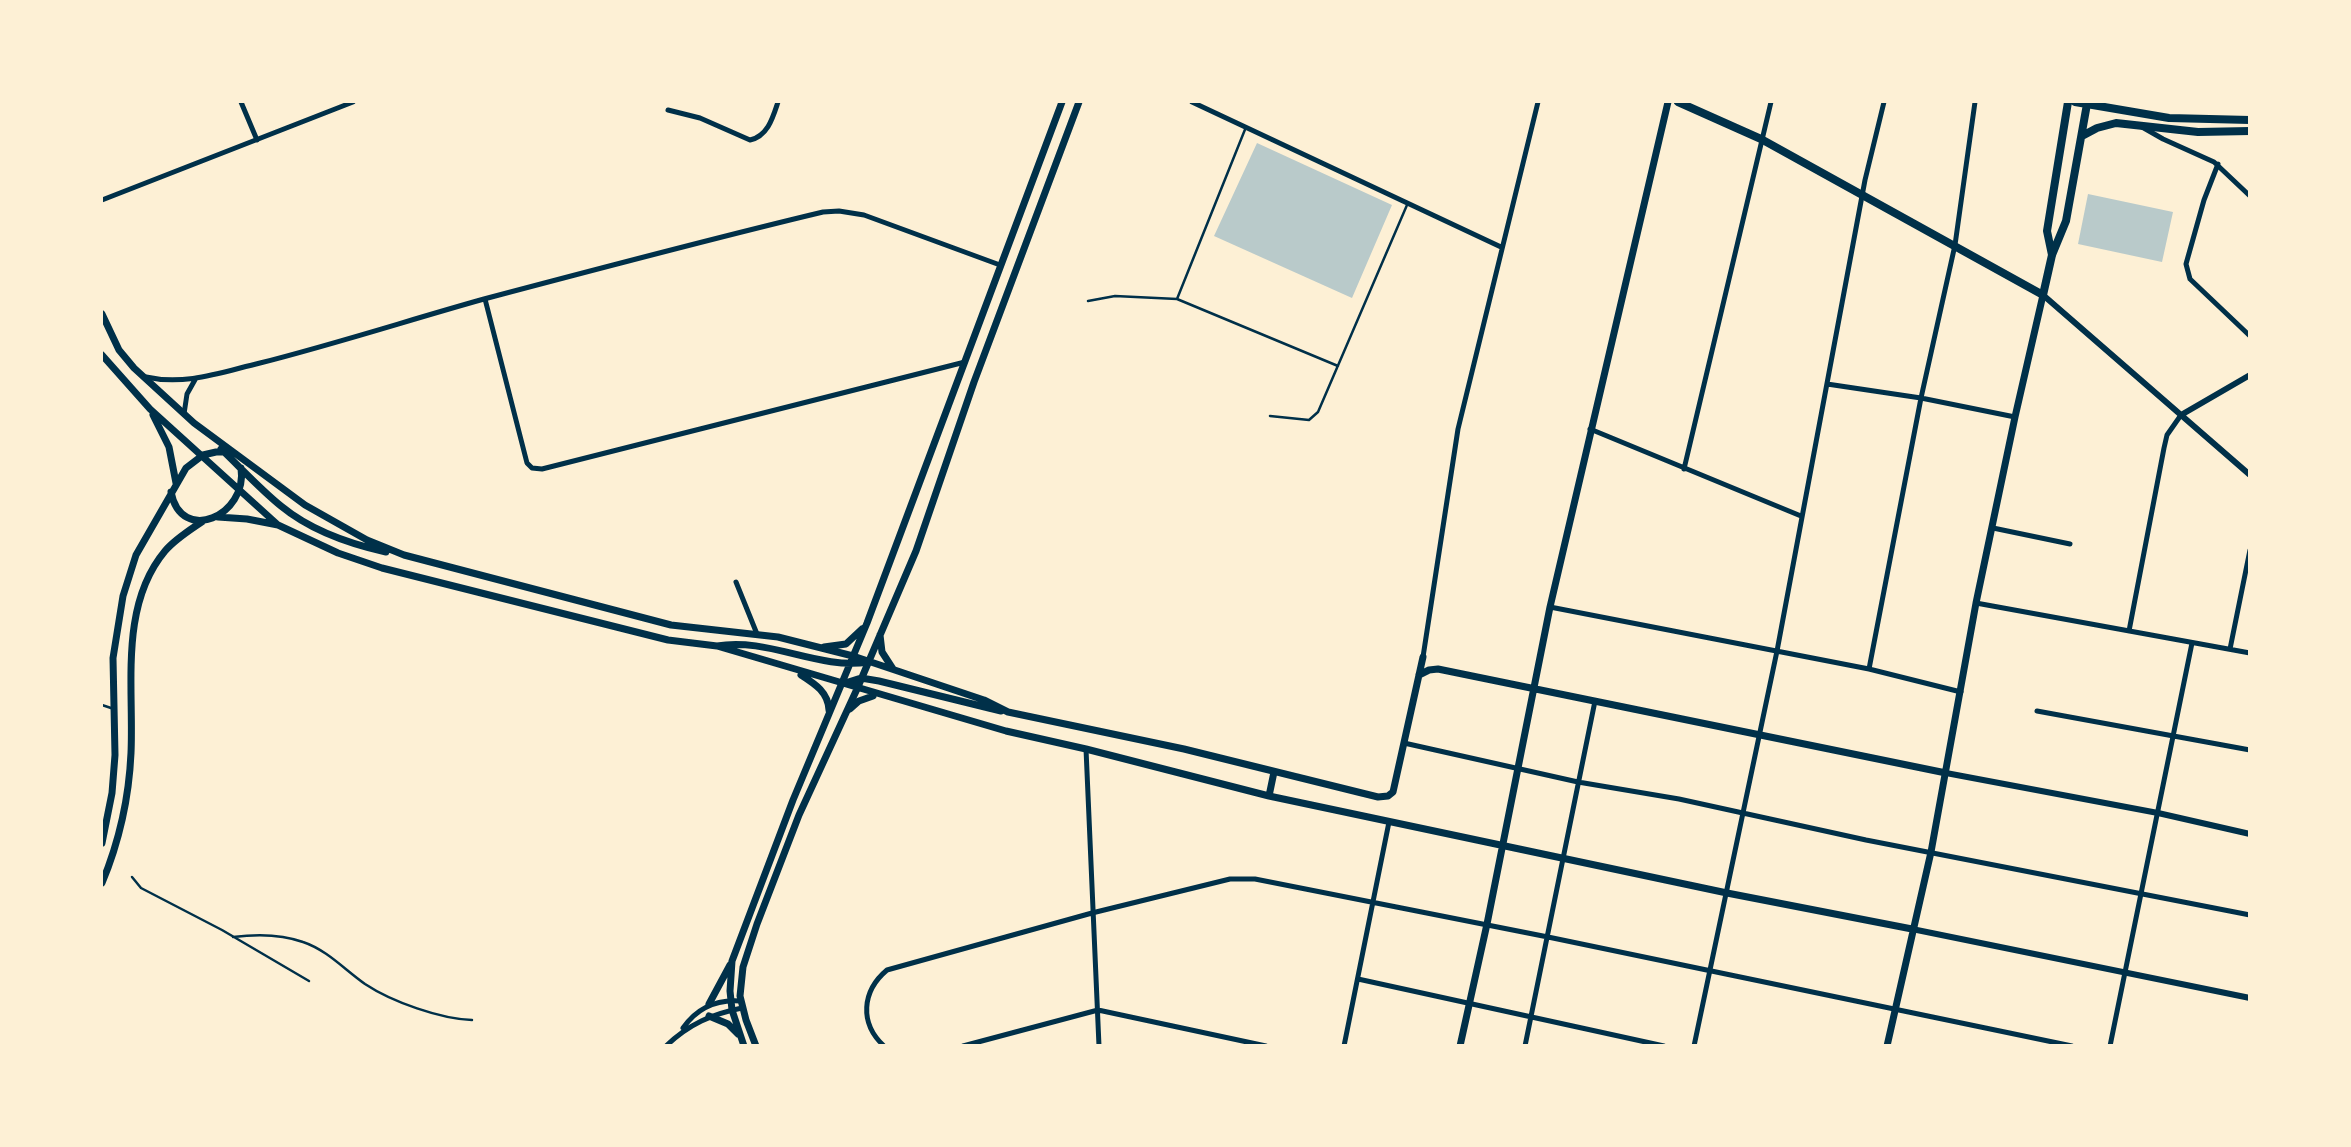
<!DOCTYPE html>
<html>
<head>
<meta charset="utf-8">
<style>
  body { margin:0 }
  #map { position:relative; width:2351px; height:1147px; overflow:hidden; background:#fdf0d5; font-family:"Public Sans",sans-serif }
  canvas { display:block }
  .frame { position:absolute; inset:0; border:103px solid #fdf0d5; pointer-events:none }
</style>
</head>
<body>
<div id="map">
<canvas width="2351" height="1147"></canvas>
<div class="frame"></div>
</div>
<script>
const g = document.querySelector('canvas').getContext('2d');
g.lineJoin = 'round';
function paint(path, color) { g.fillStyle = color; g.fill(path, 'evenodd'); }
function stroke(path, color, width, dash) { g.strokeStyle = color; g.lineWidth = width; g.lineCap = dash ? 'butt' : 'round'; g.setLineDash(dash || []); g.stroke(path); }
paint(new Path2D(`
  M 1257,143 L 1392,205 L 1352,298 L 1214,236 Z
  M 2088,194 L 2173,212 L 2162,262 L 2078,244 Z`), '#b9caca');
stroke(new Path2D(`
  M 1177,299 L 1246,127
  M 1088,301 L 1115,296 L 1177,299 L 1338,366
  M 1270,416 L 1309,420 L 1318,412 L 1407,205
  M 102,705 L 114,709
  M 132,877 L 141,888 L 222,930 L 309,981
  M 233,937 C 256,934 281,934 303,942 C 327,950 345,970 365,984 C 392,1002 441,1019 472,1020`), '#003049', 2.5);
stroke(new Path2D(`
  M 241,102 L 257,140
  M 1192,102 L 1501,247
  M 668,110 L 700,118 L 750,140 C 768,136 773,117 778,102
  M 2142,127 L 2163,139 L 2214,162 L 2250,196
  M 2218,164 L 2204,200 L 2186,264 L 2190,279 L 2250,336
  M 102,200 L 353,102
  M 485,299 L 527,463 L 532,468 L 542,469 L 965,362
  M 146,377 C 185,386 222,372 260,363 C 335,344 409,320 484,299 C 597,269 710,239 823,212 L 839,211 L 864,215 L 1000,265
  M 1827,384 L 1921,398 L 2015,417
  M 184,414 L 187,394 L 196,378
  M 1590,429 L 1801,516
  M 1684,469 L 1771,102
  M 1993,528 L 2070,544
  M 736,582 L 757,634
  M 1976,603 L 2250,653
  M 1550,607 L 1869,669 L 1961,692
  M 2129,631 L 2164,448 L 2167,435 L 2181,415
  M 2230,649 L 2250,550
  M 1423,657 L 1458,429 L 1538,102
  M 1869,669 L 1921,398 L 1955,245 L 1975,102
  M 2037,711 L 2250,750
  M 1404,743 L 1578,782 L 1679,799 L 1866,840 L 2250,915
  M 1086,749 L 1099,1046
  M 1358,979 L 1664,1046
  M 683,1028 C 697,1008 716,999 741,1001
  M 666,1046 C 689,1024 712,1014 742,1008
  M 884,1046 C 859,1023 862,991 887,970 L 1092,913 L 1230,879 L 1255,879 L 1548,937 L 2072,1046
  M 963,1046 L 1098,1010 L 1266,1046
  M 1344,1046 L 1389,822
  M 1525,1046 L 1595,701
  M 1694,1046 L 1777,651 L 1865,180 L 1884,102
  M 2110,1046 L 2192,643`), '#003049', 5);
stroke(new Path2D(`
  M 2043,295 L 2250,475
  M 2181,415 L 2250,375
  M 1946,773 L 2158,813 L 2250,834
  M 1912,929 L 2250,998`), '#003049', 6);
stroke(new Path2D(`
  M 102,314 L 119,350 L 134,368 L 194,423 L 305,505 L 367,540 L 404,555 L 671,625 L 778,637 L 853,656 L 984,700 L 1008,712 L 1184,749 L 1378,797 L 1388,796 L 1393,792 L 1423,657
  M 102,355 L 150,409 L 278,525 L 338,553 L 382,568 L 668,640 L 717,646 L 1006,731 L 1086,749 L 1269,796 L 1727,893 L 1912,929
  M 153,415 L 169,447 L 176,483
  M 221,449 C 241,468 260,489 281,506 C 310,530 350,544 386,552
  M 171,492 C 181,545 248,516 241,468
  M 218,517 L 247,519 L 278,525
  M 880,635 L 882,652 L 893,669
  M 717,646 C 768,637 818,670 868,662
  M 824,647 L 846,644 L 862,629
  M 801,675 C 815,684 828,692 829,710
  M 1419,675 L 1429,670 L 1438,669 L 1946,773
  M 842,684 L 861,678 L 879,681 L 1001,711
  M 850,709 L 859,701 L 873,696
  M 1269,796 L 1274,772
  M 102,843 L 112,793 L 115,755 L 113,658 L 123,596 L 136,555 L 186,468 L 203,455 L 216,452 L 225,452
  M 102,883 C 119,842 129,798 131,753 C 134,687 119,606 165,551 C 175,539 190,530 203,521
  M 709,1004 L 730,965
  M 709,1016 L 728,1024 L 738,1034
  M 744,1046 L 732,1010 L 730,991 L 732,961 L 793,800 L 867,623 L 1062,102
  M 756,1046 L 746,1020 L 740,996 L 743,967 L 757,924 L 799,815 L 857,689 L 916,551 L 974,382 L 1079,102
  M 1460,1046 L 1487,924 L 1550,607 L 1668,102
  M 1887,1046 L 1931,852 L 1976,603 L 2015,417 L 2043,295`), '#003049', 7);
stroke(new Path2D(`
  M 1678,102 L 1761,139 L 2043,295 L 2052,255 L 2066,221 L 2087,104
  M 2075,102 L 2169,118 L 2250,120
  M 2082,136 L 2097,128 L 2116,123 L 2198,132 L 2250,131
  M 2052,255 L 2047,231 L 2068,102`), '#003049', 8);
</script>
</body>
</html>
